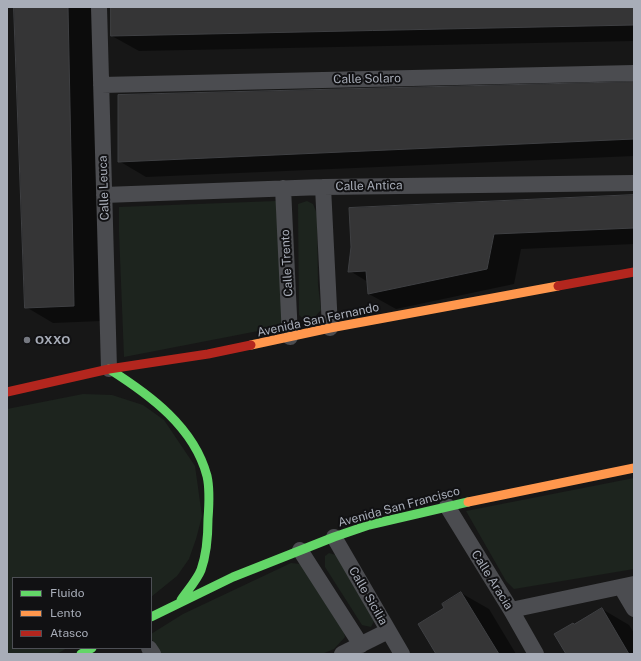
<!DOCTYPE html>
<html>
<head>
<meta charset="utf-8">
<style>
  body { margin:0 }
  #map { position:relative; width:641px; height:661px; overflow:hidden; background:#171717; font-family:"Public Sans",sans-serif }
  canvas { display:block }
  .frame { position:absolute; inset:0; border:8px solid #a8adb8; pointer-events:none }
  .legend { position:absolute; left:12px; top:577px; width:140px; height:72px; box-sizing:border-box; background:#111113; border:1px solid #4d4f55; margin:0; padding:5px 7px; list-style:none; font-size:12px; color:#a8adb8 }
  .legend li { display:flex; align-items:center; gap:8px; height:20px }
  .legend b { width:20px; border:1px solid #4d4f55 }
</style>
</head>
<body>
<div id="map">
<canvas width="641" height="661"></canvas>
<div class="frame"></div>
<ul class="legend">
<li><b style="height:5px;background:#63d668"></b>Fluido</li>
<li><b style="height:5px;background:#ff974d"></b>Lento</li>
<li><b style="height:5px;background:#b3261e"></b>Atasco</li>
</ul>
</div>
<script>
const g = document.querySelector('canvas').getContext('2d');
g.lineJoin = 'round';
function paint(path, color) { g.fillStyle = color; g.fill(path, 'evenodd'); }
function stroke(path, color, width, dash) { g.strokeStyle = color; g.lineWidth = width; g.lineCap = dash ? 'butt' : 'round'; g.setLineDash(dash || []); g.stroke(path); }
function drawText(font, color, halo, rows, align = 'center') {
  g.font = font + ' "Public Sans",sans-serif'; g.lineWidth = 4; g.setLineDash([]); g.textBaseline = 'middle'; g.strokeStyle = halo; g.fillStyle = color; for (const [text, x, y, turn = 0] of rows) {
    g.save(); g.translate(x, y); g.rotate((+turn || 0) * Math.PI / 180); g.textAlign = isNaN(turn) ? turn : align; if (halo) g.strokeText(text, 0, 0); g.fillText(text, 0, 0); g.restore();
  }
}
paint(new Path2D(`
  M 276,201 L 284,326 L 124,357 L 119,232 L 119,207 Z
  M 307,201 L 313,204 L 317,214 L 318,285 L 321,310 L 313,319 L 305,320 L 299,315 L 298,204 Z
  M 83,394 L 112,395 L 143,405 L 164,420 L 195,466 L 202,516 L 196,539 L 189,559 L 177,576 L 151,597 L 151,578 L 13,578 L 13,648 L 67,648 L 57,654 L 7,654 L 7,409 Z
  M 634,478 L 634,569 L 514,589 L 506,581 L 466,511 Z
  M 329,553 L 339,556 L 374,621 L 371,627 L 362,625 L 325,567 L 325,556 Z
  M 291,563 L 301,564 L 343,628 L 345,637 L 334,649 L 322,654 L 161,654 L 151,638 L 151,634 L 183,614 Z`), '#1d241e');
paint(new Path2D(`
  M 15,7 L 95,7 L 101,321 L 53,323 L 26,307 Z
  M 112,7 L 634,7 L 634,41 L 139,51 L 112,36 Z
  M 634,84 L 634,156 L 146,177 L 119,161 Z
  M 634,196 L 634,244 L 521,249 L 514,284 L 396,309 L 369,294 L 368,282 L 350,271 L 352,247 Z
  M 461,593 L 489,609 L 516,654 L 437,654 L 446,608 Z
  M 602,609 L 629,625 L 634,633 L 634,654 L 567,654 L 576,625 Z`), '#0007');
const building = new Path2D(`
  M 14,7 L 68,7 L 74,306 L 25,308 Z
  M 111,7 L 634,7 L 634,25 L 111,36 Z
  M 634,82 L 634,139 L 118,162 L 118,95 Z
  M 634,195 L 634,228 L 494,234 L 487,269 L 368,294 L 366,271 L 348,272 L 351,247 L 349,208 Z
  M 461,592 L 499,654 L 436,654 L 418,624 L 444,608 L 442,604 Z
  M 602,608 L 629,654 L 566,654 L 554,634 L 573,623 L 574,624 Z`);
paint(building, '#353536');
stroke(building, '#3f4043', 1);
stroke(new Path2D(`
  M 99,7 L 109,369
  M 101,85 L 634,73
  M 323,187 L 330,328
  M 283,188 L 290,337
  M 104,195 L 323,187 L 634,183
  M 447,506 L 511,610 L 536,654
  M 334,537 L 402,654
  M 300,550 L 361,645
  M 621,587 L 634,609
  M 511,610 L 634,584
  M 149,648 L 153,654
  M 342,654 L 388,631`), '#4b4c50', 16);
stroke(new Path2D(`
  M 109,369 C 150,395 194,427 207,476 C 210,489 209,506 208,519 C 208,536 207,553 201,570 C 197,580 187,591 181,600
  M 151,617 L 233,577 L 334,537 L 369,525 L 468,502
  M 81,654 L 92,648`), '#63d668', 9);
stroke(new Path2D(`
  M 251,345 L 330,328 L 558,286
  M 468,502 L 634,468`), '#ff974d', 9);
stroke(new Path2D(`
  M 558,286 L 634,272
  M 7,392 L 109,369 L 208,354 L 251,345`), '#b3261e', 9);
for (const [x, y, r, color] of [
  [27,340,4,"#757880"]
]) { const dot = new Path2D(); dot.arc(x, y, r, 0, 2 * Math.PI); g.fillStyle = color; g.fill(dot); stroke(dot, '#111113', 1.5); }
drawText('12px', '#a8adb8', '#111113', [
  ["Calle Solaro",367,79,-1],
  ["Calle Antica",369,186,-1],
  ["Calle Leuca",104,188,-92],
  ["Calle Trento",287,263,-93],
  ["Avenida San Fernando",318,320,-12],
  ["Avenida San Francisco",399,507,-15],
  ["Calle Aracia",492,580,58],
  ["Calle Sicilia",368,596,60]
]);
drawText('bold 12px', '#a8adb8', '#111113', [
  ["OXXO",35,340]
], 'left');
</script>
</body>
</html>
